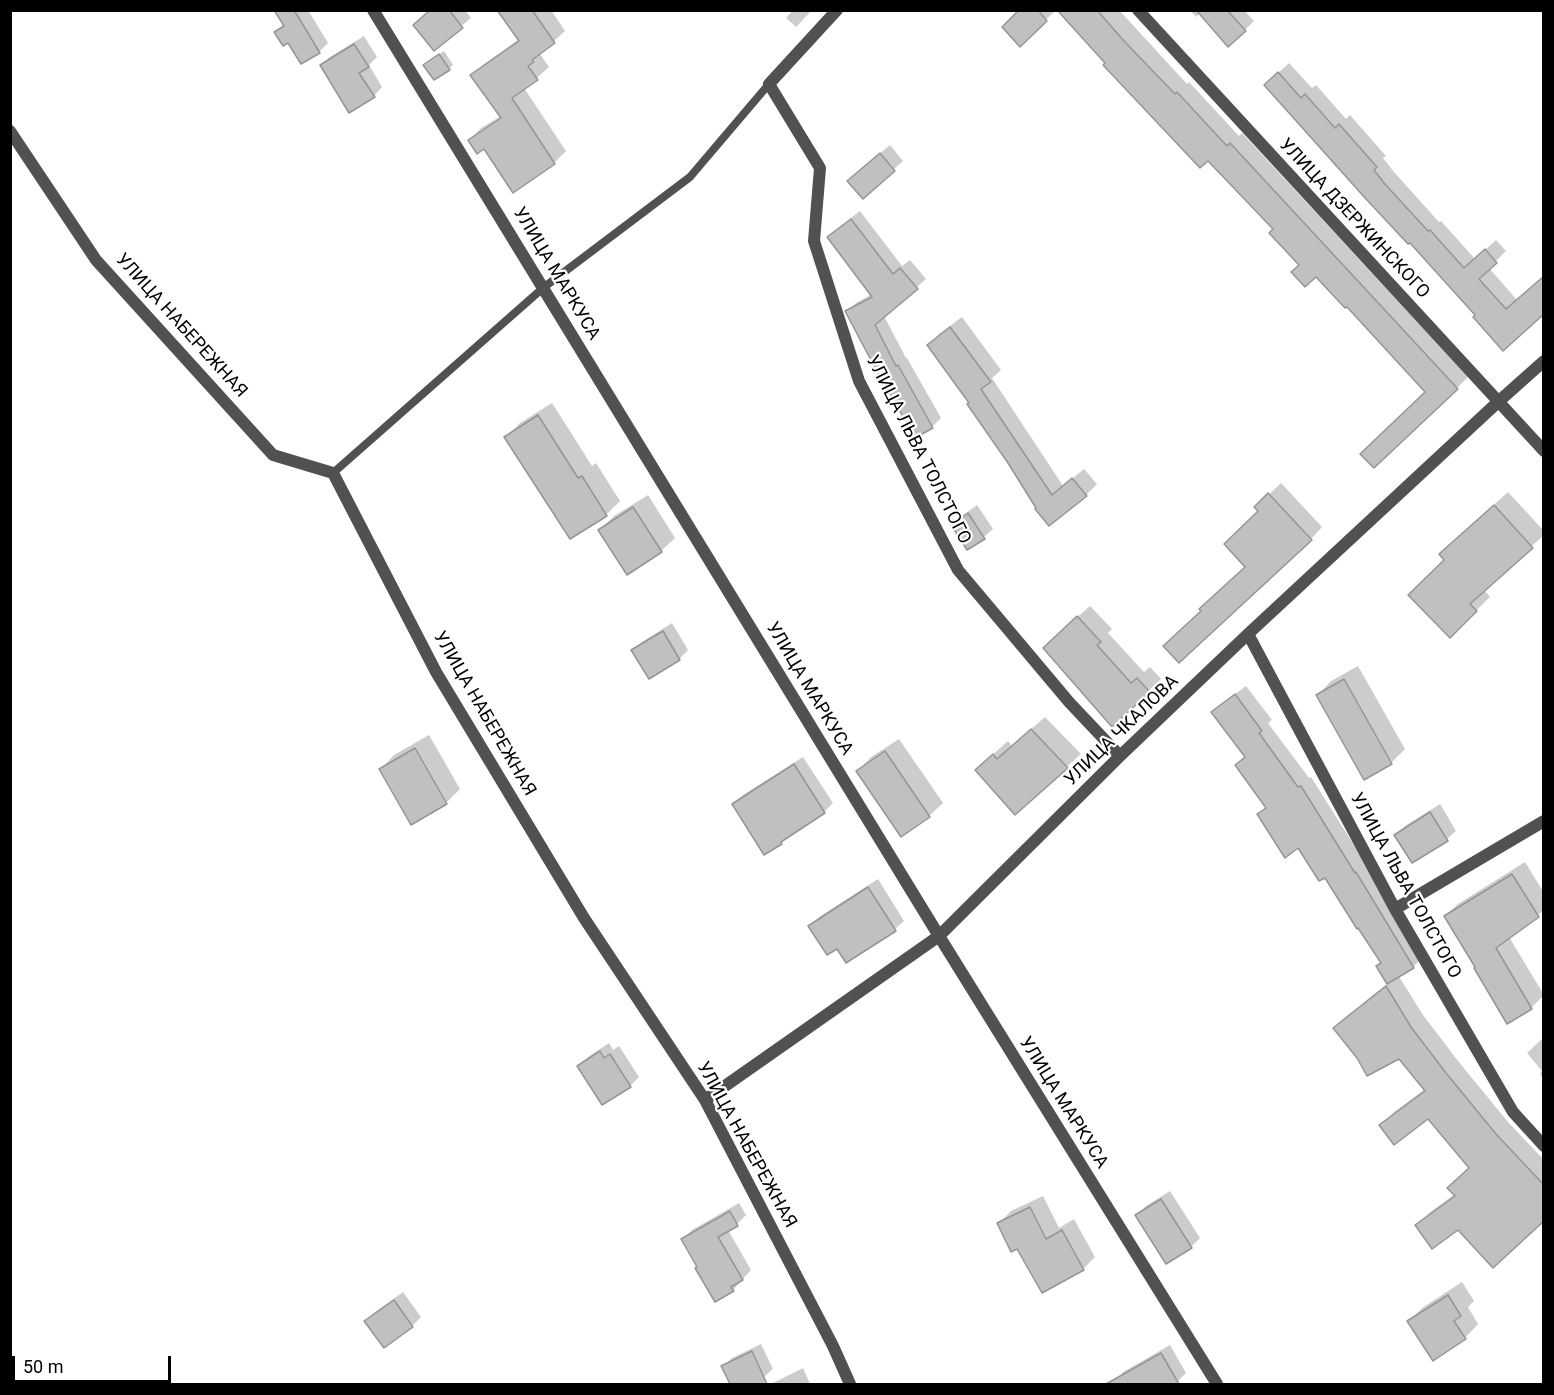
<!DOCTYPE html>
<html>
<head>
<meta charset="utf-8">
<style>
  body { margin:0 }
  #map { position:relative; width:1554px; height:1395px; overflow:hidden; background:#fff; font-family:Roboto,sans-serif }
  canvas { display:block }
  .frame { position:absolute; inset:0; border:12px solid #000; pointer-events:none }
  .scale { position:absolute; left:12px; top:1356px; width:159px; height:27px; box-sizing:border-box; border:3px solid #000; border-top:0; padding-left:8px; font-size:18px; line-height:21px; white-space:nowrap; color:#000; -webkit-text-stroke:4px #fff; paint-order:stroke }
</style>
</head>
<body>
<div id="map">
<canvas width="1554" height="1395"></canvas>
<div class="frame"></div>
<div class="scale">50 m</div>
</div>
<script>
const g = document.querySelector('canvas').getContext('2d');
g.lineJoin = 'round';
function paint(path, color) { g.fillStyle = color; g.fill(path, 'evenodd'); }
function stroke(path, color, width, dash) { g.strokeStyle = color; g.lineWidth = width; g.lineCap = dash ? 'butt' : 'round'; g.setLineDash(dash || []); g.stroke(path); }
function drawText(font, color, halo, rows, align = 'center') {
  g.font = font + ' Roboto,sans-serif'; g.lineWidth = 4.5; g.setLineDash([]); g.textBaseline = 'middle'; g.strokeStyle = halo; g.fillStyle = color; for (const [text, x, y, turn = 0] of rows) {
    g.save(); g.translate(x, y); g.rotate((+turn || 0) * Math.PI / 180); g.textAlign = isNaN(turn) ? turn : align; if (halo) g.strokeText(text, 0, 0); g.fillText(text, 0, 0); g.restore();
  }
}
paint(new Path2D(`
  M 276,10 L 308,10 L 328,43 L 319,52 L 289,41 L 276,32 L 284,24 Z
  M 430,10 L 465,10 L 471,18 L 434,49 Z
  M 506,10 L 551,10 L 565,31 L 540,54 L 549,67 L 537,78 L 524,88 L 566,151 L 554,163 L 485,147 L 470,140 L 481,128 L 501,116 L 472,75 L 484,64 L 519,39 Z
  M 793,10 L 812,10 L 796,27 L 786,18 Z
  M 1020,10 L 1055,10 L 1055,11 L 1020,45 Z
  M 1061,10 L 1119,10 L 1187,84 L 1189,82 L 1239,136 L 1242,133 L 1468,377 L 1457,388 L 1427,392 L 1347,305 L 1316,274 L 1300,265 L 1275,229 L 1208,159 L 1107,63 Z
  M 1190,10 L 1244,10 L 1254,21 L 1245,30 L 1200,13 L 1196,17 Z
  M 364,36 L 377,57 L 369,65 L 382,87 L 374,96 L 321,65 L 330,57 Z
  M 444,51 L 453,65 L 449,69 L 429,61 Z
  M 1289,63 L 1312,88 L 1316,85 L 1346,119 L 1350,115 L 1386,156 L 1383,158 L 1394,172 L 1439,222 L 1441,221 L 1475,259 L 1496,240 L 1506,251 L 1489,268 L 1517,300 L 1544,312 L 1477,315 L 1276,75 Z
  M 890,145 L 903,161 L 863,197 L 858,172 Z
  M 860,211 L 902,266 L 910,260 L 926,279 L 884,316 L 906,358 L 907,358 L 941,418 L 932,427 L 847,312 L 856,303 L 872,294 L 829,237 L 837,229 Z
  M 962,317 L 1001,370 L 992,378 L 1063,486 L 1084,469 L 1097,484 L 1086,495 L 1049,524 L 971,403 L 929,345 L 939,334 Z
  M 552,403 L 592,466 L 596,463 L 620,501 L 606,515 L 506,437 L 520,423 Z
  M 1281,483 L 1322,527 L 1311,539 L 1203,611 L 1247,566 L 1260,511 L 1256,507 Z
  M 1508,492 L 1544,531 L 1544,535 L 1484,590 L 1490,597 L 1450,636 L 1446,560 L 1454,541 Z
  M 648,495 L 675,538 L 661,551 L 600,530 L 614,516 Z
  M 977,505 L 993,529 L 984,537 L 953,525 L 962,516 Z
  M 1090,606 L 1112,629 L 1108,633 L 1144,672 L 1150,667 L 1161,679 L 1112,725 L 1056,636 Z
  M 672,623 L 688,650 L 679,659 L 650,677 L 633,651 L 642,642 Z
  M 1358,666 L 1405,749 L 1391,763 L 1318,695 L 1331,681 Z
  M 1246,686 L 1272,720 L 1268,723 L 1309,778 L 1311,777 L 1424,956 L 1414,966 L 1398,975 L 1423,1015 L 1458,1061 L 1508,1122 L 1544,1160 L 1544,1222 L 1542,1220 L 1458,1228 L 1417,1226 L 1429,1213 L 1455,1194 L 1470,1168 L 1428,1117 L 1381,1125 L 1394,1112 L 1425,1089 L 1399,1057 L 1358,1057 L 1335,1028 L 1347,1016 L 1388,983 L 1378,966 L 1382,962 L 1325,876 L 1299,846 L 1259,814 L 1267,806 L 1237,765 L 1246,756 L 1213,713 L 1223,703 Z
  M 1045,717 L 1081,754 L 1015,813 L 991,756 L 1008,741 L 1012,746 Z
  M 429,735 L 460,789 L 446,803 L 381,769 L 394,755 Z
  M 899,739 L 943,803 L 929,816 L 858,771 L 871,757 Z
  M 803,757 L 833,803 L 824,812 L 764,853 L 734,804 L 743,795 Z
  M 1440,804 L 1456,831 L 1447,839 L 1412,861 L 1396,835 L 1405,826 Z
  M 1525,862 L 1544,893 L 1544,910 L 1509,937 L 1544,995 L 1531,1008 L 1507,1022 L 1445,916 L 1458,904 Z
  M 878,879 L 904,921 L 895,929 L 846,960 L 837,947 L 810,926 L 819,917 Z
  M 1544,1037 L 1544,1078 L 1540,1074 L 1542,1071 L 1527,1053 Z
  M 609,1043 L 613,1050 L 619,1046 L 639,1077 L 630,1086 L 579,1066 L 588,1057 Z
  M 1170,1191 L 1200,1238 L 1191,1247 L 1137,1215 L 1146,1206 Z
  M 1043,1196 L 1059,1228 L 1074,1219 L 1095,1257 L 1083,1269 L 1018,1247 L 999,1223 L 1011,1211 Z
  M 739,1203 L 746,1215 L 737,1224 L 728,1230 L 751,1270 L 733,1290 L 699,1267 L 683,1239 L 692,1230 Z
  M 1462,1282 L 1474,1301 L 1468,1307 L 1478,1324 L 1465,1338 L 1409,1322 L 1422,1308 Z
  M 403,1292 L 421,1317 L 412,1326 L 366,1321 L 375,1312 Z
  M 761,1344 L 773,1369 L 764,1377 L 749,1384 L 732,1384 L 723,1367 L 732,1358 Z
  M 1170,1345 L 1186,1373 L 1177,1382 L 1172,1384 L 1116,1384 L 1115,1381 L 1123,1372 Z
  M 803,1368 L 810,1384 L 770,1384 L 771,1384 Z`), '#0003');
const building = new Path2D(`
  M 274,10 L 294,10 L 320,53 L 301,64 L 288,43 L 283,46 L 274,32 L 284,26 Z
  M 430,10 L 449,10 L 463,28 L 434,51 L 413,25 Z
  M 497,10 L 532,10 L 555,43 L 532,60 L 534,62 L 528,66 L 538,80 L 512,98 L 555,164 L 513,193 L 484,149 L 477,154 L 468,140 L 501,118 L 470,75 L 519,41 Z
  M 1019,10 L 1038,10 L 1047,21 L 1020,47 L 1002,27 Z
  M 1057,10 L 1097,10 L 1124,41 L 1175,94 L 1177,92 L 1227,146 L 1230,143 L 1458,389 L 1374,468 L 1360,454 L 1425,392 L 1347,307 L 1345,308 L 1316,277 L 1305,287 L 1291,272 L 1299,265 L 1269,233 L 1273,229 L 1208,161 L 1200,168 L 1103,65 L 1105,63 Z
  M 1196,10 L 1227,10 L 1246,31 L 1228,47 Z
  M 354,44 L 369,67 L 359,73 L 375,97 L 349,113 L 320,65 Z
  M 439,54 L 450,70 L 434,80 L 423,65 Z
  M 1278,72 L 1301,98 L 1305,94 L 1335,128 L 1339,124 L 1377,167 L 1374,170 L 1384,183 L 1428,231 L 1430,230 L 1464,268 L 1485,249 L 1497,263 L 1479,279 L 1506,309 L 1544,276 L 1544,314 L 1503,351 L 1473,317 L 1475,315 L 1410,243 L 1408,244 L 1366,199 L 1264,85 Z
  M 880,153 L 895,171 L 863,199 L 847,181 Z
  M 851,219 L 893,274 L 900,268 L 918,289 L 875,325 L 896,366 L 898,365 L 933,428 L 915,438 L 874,366 L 845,311 L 872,297 L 827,237 Z
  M 950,327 L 991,382 L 981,389 L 1052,495 L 1072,478 L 1087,496 L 1049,526 L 1035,509 L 1036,508 L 1008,463 L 967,404 L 969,403 L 927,345 Z
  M 538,415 L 578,478 L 582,476 L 607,516 L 570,539 L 504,437 Z
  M 1268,493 L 1312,540 L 1179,663 L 1163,646 L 1201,611 L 1199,609 L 1245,567 L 1224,544 L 1258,511 L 1254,507 Z
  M 1494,505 L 1533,548 L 1470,604 L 1477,611 L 1450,638 L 1408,595 L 1444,560 L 1439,554 Z
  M 633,507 L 662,552 L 627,575 L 598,530 Z
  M 968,513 L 985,539 L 967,550 L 951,525 Z
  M 1077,616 L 1101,642 L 1097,645 L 1131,683 L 1137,678 L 1150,692 L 1112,727 L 1043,648 Z
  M 663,631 L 680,660 L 649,679 L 631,650 Z
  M 1344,679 L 1392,764 L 1364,780 L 1316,695 Z
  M 1235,694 L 1262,731 L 1259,733 L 1298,787 L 1301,786 L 1355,873 L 1356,872 L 1414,968 L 1387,984 L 1376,966 L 1381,963 L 1358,928 L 1357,929 L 1325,878 L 1319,881 L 1298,848 L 1285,858 L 1257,814 L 1266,808 L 1235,765 L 1245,757 L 1211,712 Z
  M 1031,729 L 1068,768 L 1015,815 L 975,770 L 993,754 L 997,759 Z
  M 415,748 L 447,804 L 411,825 L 379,769 Z
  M 885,751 L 930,817 L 901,837 L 856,771 Z
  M 794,764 L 825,813 L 781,842 L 782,844 L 764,855 L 732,804 Z
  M 1430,812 L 1448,841 L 1412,863 L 1394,835 Z
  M 1512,874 L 1539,917 L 1496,948 L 1532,1009 L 1507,1024 L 1474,968 L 1475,967 L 1444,916 Z
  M 868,887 L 896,931 L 846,963 L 837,949 L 827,955 L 808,926 Z
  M 1386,986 L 1411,1027 L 1446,1073 L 1496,1134 L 1544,1185 L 1544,1221 L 1493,1268 L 1458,1230 L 1432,1249 L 1415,1225 L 1455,1196 L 1447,1188 L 1469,1168 L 1428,1119 L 1394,1145 L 1379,1125 L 1425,1091 L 1399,1059 L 1367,1076 L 1357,1058 L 1333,1028 Z
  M 600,1051 L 604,1058 L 610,1054 L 631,1087 L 602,1105 L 577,1066 Z
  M 1161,1199 L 1192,1248 L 1166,1264 L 1135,1215 Z
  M 1030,1207 L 1046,1239 L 1062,1230 L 1084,1270 L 1042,1293 L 1017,1249 L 1011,1252 L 997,1223 Z
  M 730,1211 L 738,1226 L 718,1237 L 743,1280 L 731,1287 L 734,1291 L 715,1302 L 695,1268 L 697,1267 L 681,1239 Z
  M 1448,1295 L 1461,1316 L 1454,1321 L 1466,1339 L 1433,1361 L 1407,1321 Z
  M 394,1300 L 413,1327 L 384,1348 L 364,1321 Z
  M 752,1351 L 767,1384 L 730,1384 L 721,1366 Z
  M 1161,1353 L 1179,1384 L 1106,1384 Z`);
paint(building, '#c0c0c0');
stroke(building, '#959595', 1.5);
stroke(new Path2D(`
  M 333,473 L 543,288 L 690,177 L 769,84`), '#515151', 8);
stroke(new Path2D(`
  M 373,10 L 939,936 L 1217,1384
  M 837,10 L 769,84 L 820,168 L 814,241 L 859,381 L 958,570 L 1069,702 L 1120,756
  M 1138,10 L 1544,451
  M 10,131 L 96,260 L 273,455 L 333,473 L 436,672 L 584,918 L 705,1100 L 833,1346 L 850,1384
  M 1248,634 L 1395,909 L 1513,1112 L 1544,1146
  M 1395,909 L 1544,821
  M 705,1100 L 939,936 L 1120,756 L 1248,634 L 1498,402 L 1544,361`), '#515151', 12);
drawText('18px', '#000', '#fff', [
  ["УЛИЦА ДЗЕРЖИНСКОГО",1354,219,47],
  ["УЛИЦА МАРКУСА",556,274,59],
  ["УЛИЦА НАБЕРЕЖНАЯ",181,326,48],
  ["УЛИЦА ЛЬВА ТОЛСТОГО",918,450,63],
  ["УЛИЦА МАРКУСА",809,689,59],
  ["УЛИЦА НАБЕРЕЖНАЯ",484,714,60],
  ["УЛИЦА ЧКАЛОВА",1122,731,-44],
  ["УЛИЦА ЛЬВА ТОЛСТОГО",1405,886,61],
  ["УЛИЦА МАРКУСА",1063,1103,58],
  ["УЛИЦА НАБЕРЕЖНАЯ",746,1145,61]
]);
</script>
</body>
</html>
